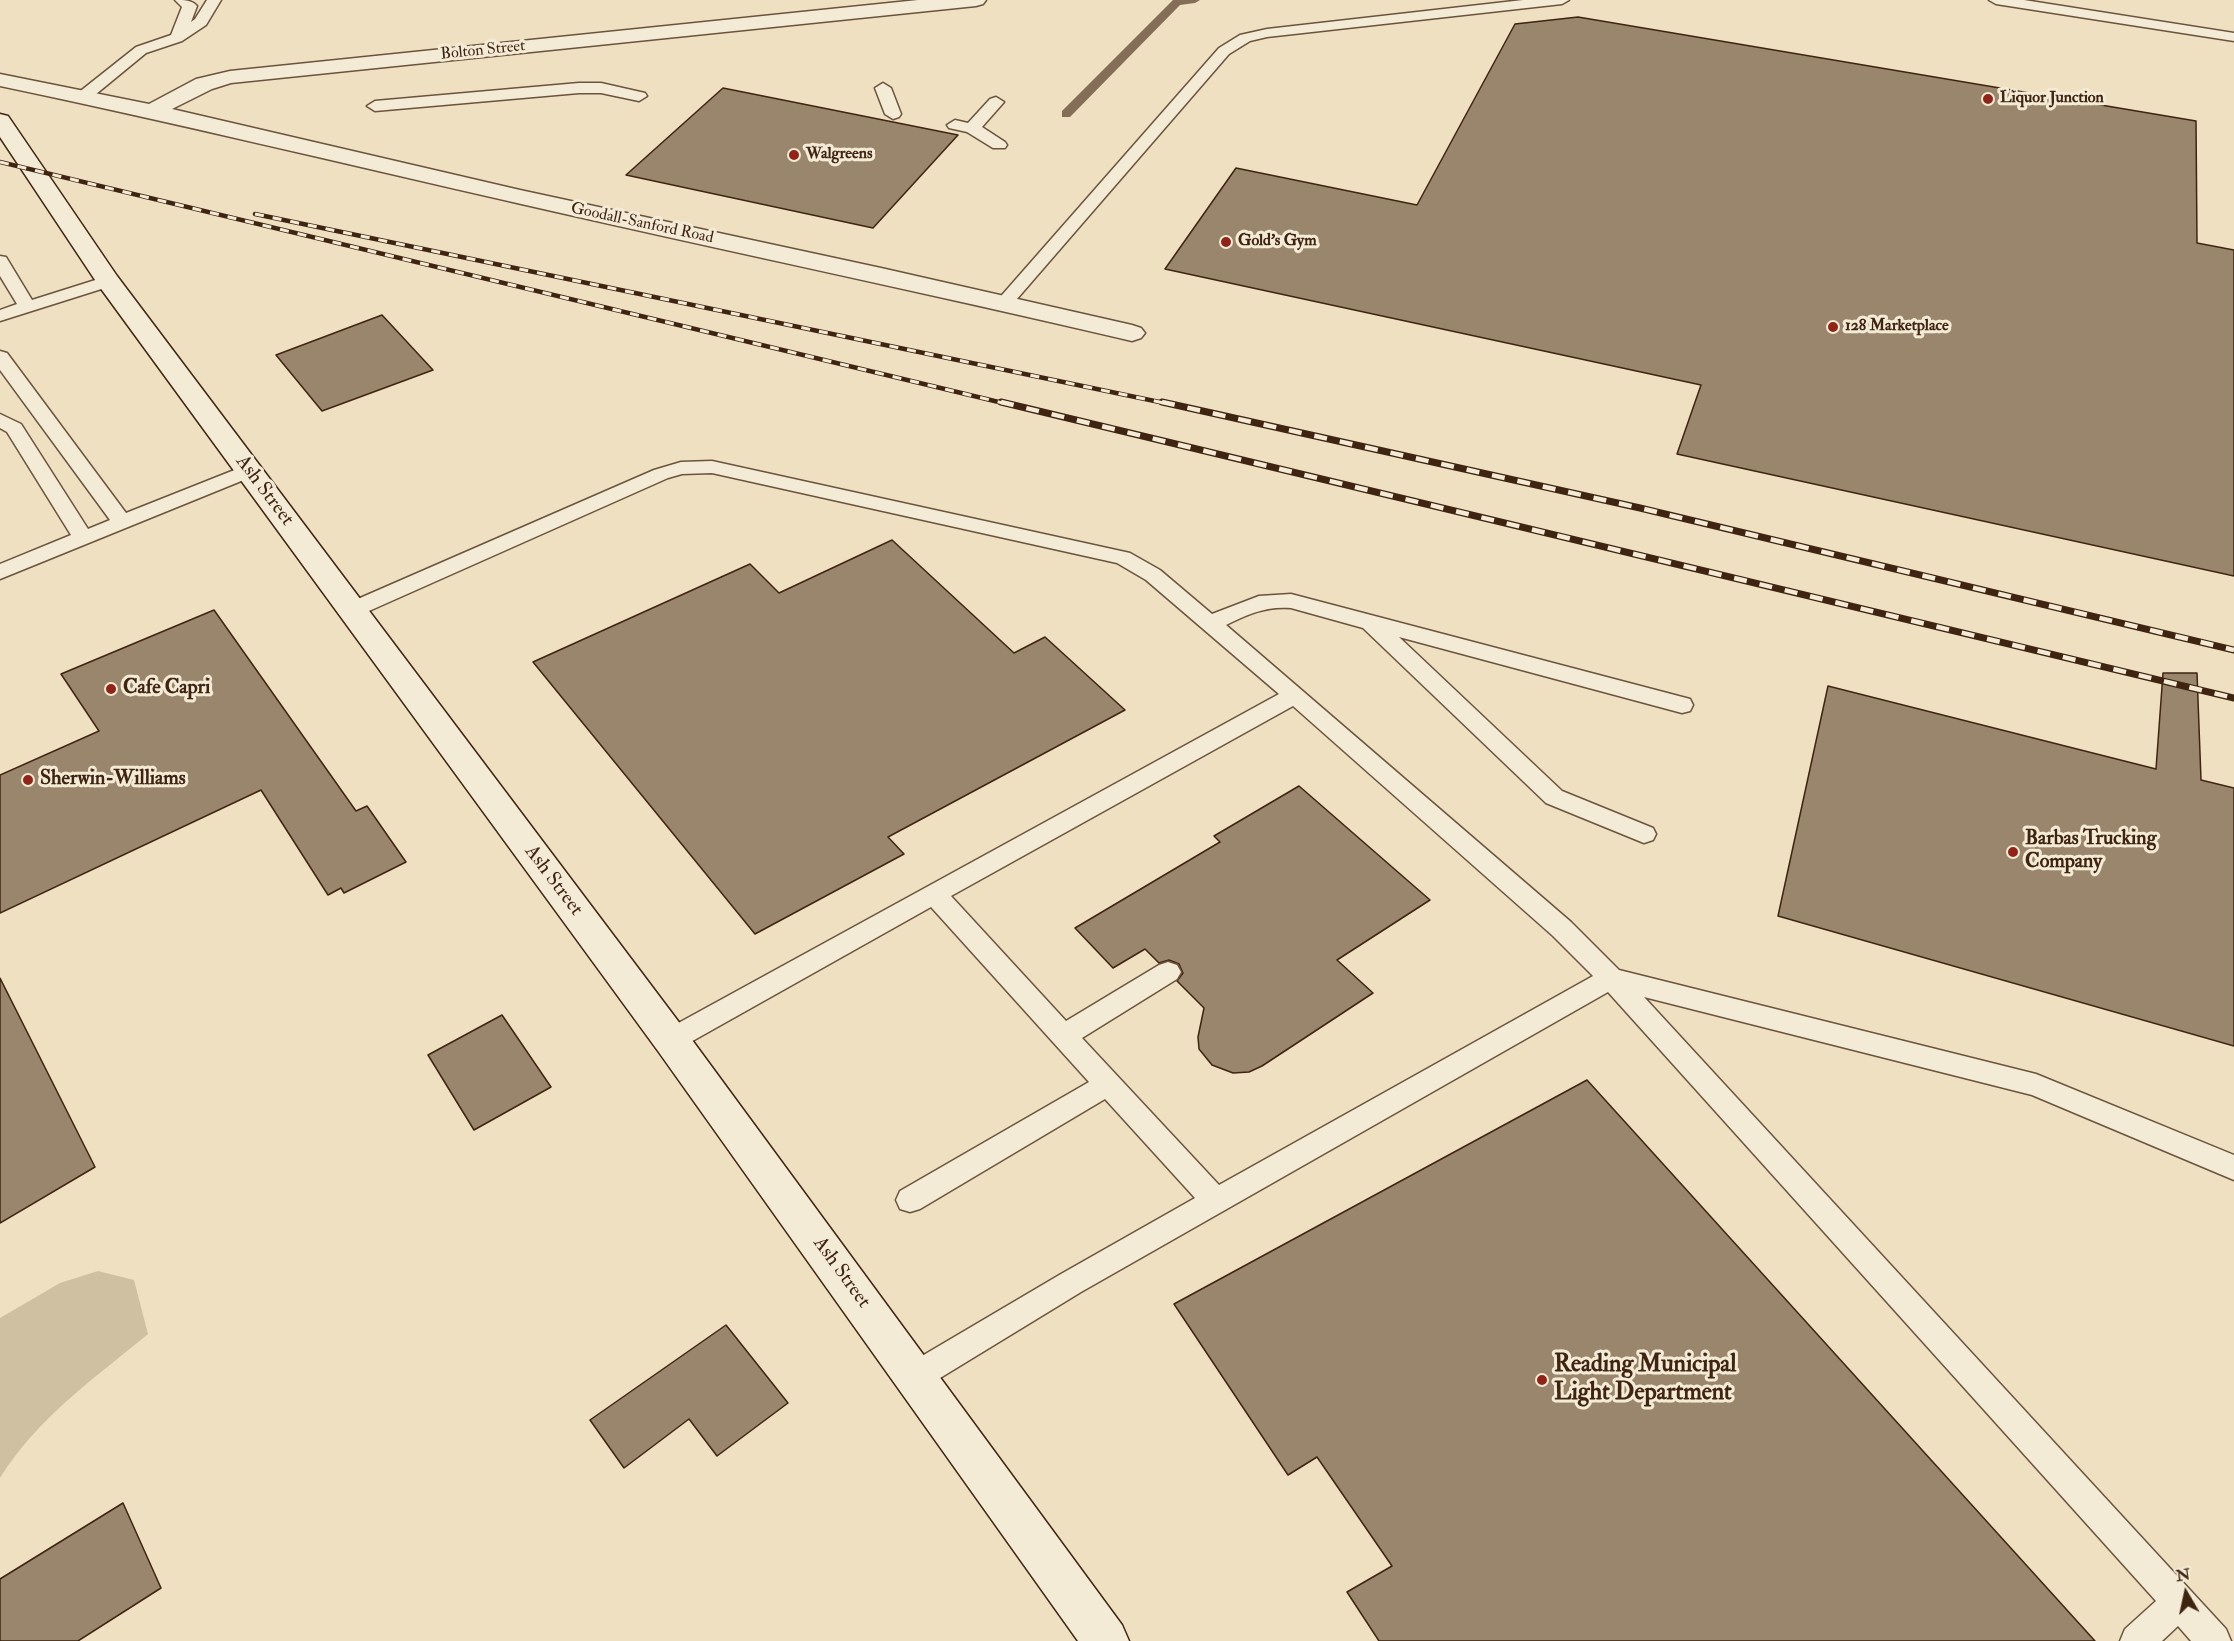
<!DOCTYPE html>
<html>
<head>
<meta charset="utf-8">
<style>
  body { margin:0 }
  #map { position:relative; width:2234px; height:1641px; overflow:hidden; background:#eee0c0; font-family:"IM FELL Double Pica",serif }
  canvas { display:block }
  .north { position:absolute; left:2156px; top:1563px; width:60px; height:60px; -webkit-text-stroke:4px #f4ebd6; paint-order:stroke; rotate:351deg; font-size:16px; font-weight:700; line-height:24px; text-align:center; color:#3f2412 }
  .north::after { content:''; display:block; margin:auto; width:21px; height:27px; background:#3f2412; clip-path:polygon(50% 0,100% 100%,50% 72%,0 100%) }
</style>
</head>
<body>
<div id="map">
<canvas width="2234" height="1641"></canvas>
<div class="north">N</div>
</div>
<script>
const g = document.querySelector('canvas').getContext('2d');
g.lineJoin = 'round';
function paint(path, color) { g.fillStyle = color; g.fill(path, 'evenodd'); }
function stroke(path, color, width, dash) { g.strokeStyle = color; g.lineWidth = width; g.lineCap = dash ? 'butt' : 'round'; g.setLineDash(dash || []); g.stroke(path); }
function drawText(font, color, halo, rows, align = 'center') {
  g.font = font + ' "IM FELL Double Pica",serif'; g.lineWidth = 6; g.setLineDash([]); g.textBaseline = 'middle'; g.strokeStyle = halo; g.fillStyle = color; for (const [text, x, y, turn = 0] of rows) {
    g.save(); g.translate(x, y); g.rotate((+turn || 0) * Math.PI / 180); g.textAlign = isNaN(turn) ? turn : align; if (halo) g.strokeText(text, 0, 0); g.fillText(text, 0, 0); g.restore();
  }
}
paint(new Path2D(`
  M 98,1271 L 134,1280 L 148,1334 C 95,1378 37,1418 0,1478 L 0,1318 L 60,1283 Z`), '#d0c0a2');
paint(new Path2D(`
  M 1173,0 L 1200,0 L 1195,3 L 1180,5 L 1070,117 L 1062,117 L 1062,111 Z`), '#846e57');
const building = new Path2D(`
  M 1578,17 L 2196,121 L 2197,243 L 2234,250 L 2234,576 L 1677,454 L 1701,385 L 1165,269 L 1236,168 L 1417,205 L 1515,24 Z
  M 723,88 L 958,135 L 873,228 L 626,175 Z
  M 382,315 L 433,370 L 322,411 L 276,355 Z
  M 892,540 L 1014,653 L 1045,637 L 1125,710 L 888,837 L 904,854 L 755,934 L 533,662 L 750,564 L 779,593 Z
  M 214,610 L 356,811 L 367,806 L 406,862 L 344,893 L 341,888 L 328,895 L 261,790 L 0,913 L 0,775 L 99,731 L 61,674 Z
  M 2163,673 L 2197,673 L 2201,780 L 2234,788 L 2234,1046 L 1778,916 L 1828,686 L 2156,769 Z
  M 1299,786 L 1430,900 L 1337,960 L 1373,993 L 1262,1066 L 1249,1072 L 1233,1073 L 1212,1065 L 1199,1049 L 1198,1037 L 1204,1008 L 1177,981 L 1183,973 L 1179,964 L 1169,960 L 1159,963 L 1145,949 L 1113,968 L 1075,928 L 1220,842 L 1214,836 Z
  M 0,978 L 95,1167 L 0,1223 Z
  M 502,1015 L 551,1087 L 474,1130 L 428,1055 Z
  M 1587,1080 L 2095,1641 L 1379,1641 L 1347,1592 L 1392,1566 L 1317,1457 L 1288,1475 L 1174,1304 Z
  M 726,1325 L 788,1403 L 717,1456 L 689,1419 L 624,1468 L 590,1420 Z
  M 123,1503 L 161,1588 L 78,1641 L 0,1641 L 0,1579 Z`);
paint(building, '#9a866c');
stroke(building, '#3f2412', 1.5);
const lane = new Path2D(`
  M 175,0 C 184,0 192,0 197,6 L 191,22 L 195,19 L 207,0 L 221,0 L 206,25 L 182,41 L 146,53 L 90,99 L 78,99 L 76,96 L 78,93 L 136,47 L 171,35 L 182,7 Z
  M 1523,0 L 1569,0 L 1562,4 L 1267,37 L 1250,41 L 1229,54 L 1010,307 L 998,307 L 995,303 L 1219,48 L 1240,35 L 1267,29 Z
  M 1989,0 L 2024,0 L 2234,33 L 2234,41 L 1996,4 Z
  M 579,83 L 601,83 L 645,93 L 647,96 L 639,101 L 601,93 L 579,93 L 375,111 L 367,106 L 375,101 Z
  M 883,83 L 891,88 L 901,114 L 899,117 L 893,119 L 885,114 L 875,88 Z
  M 996,97 L 1004,102 L 982,127 L 1005,142 L 1007,145 L 1005,148 L 993,148 L 967,132 L 949,128 L 947,125 L 955,120 L 968,123 L 990,99 Z
  M 0,256 L 6,257 L 32,300 L 108,276 L 114,277 L 117,281 L 114,285 L 0,321 L 0,310 L 17,304 L 0,276 Z
  M 0,351 L 7,353 L 126,513 L 242,467 L 249,465 L 256,467 L 259,471 L 256,475 L 0,579 L 0,564 L 71,535 L 7,432 L 0,428 L 0,414 L 21,424 L 88,529 L 110,520 L 0,370 Z
  M 712,461 L 1130,553 L 1160,570 L 1212,614 L 1259,596 L 1291,594 L 1690,699 L 1693,705 L 1690,711 L 1682,713 L 1399,637 L 1562,791 L 1653,828 L 1656,834 L 1653,840 L 1644,843 L 1546,803 L 1363,628 L 1291,608 C 1266,606 1248,614 1226,625 L 1571,922 L 1619,970 L 2036,1074 L 2234,1155 L 2234,1180 L 2032,1095 L 1644,997 L 2226,1629 L 2231,1641 L 2191,1641 L 2178,1626 L 2162,1641 L 2120,1641 L 2125,1629 L 2156,1601 L 1608,992 L 1081,1292 L 927,1386 L 916,1390 L 905,1386 L 901,1376 L 905,1366 L 1061,1274 L 1195,1198 L 1105,1099 L 920,1209 L 910,1212 L 900,1209 L 896,1200 L 900,1191 L 1089,1082 L 931,907 L 680,1048 L 671,1051 L 662,1048 L 658,1040 L 662,1032 L 1279,694 L 1146,580 L 1117,563 L 712,473 L 682,474 L 668,478 L 360,615 L 352,617 L 344,615 L 341,610 L 344,605 L 654,470 L 681,462 ZM 1293,706 L 1553,936 L 1593,976 L 1219,1185 L 1082,1038 L 1177,979 L 1181,972 L 1177,965 L 1168,962 L 1159,965 L 1066,1021 L 951,896 Z`);
const street = new Path2D(`
  M 918,0 L 986,0 L 983,4 L 976,6 L 231,83 L 212,89 L 172,109 L 520,190 L 881,268 L 1132,325 L 1141,328 L 1145,333 L 1141,338 L 1132,341 C 928,293 722,250 517,203 C 345,164 173,122 0,86 L 0,74 L 149,104 L 196,79 L 230,71 Z`);
const secondary = new Path2D(`
  M 0,114 L 8,116 L 117,276 L 684,1029 L 1122,1625 L 1129,1641 L 1078,1641 L 658,1051 L 99,286 L 0,137 Z`);
stroke(lane, '#6b533e', 3);
stroke(street, '#6b533e', 3);
stroke(secondary, '#3f2412', 3);
paint(lane, '#f4ebd6');
paint(street, '#f4ebd6');
paint(secondary, '#f4ebd6');
const railFar1 = new Path2D(`
  M 0,162 L 1007,404
  M 255,214 L 1169,404`);
const rail = new Path2D(`
  M 1001,402 L 2234,698
  M 1162,402 L 1640,508 L 2234,650`);
stroke(railFar1, '#3f2412', 4.5);
stroke(rail, '#3f2412', 7);
stroke(railFar1, '#f4ebd6', 3, [9]);
stroke(rail, '#f4ebd6', 4.5, [13]);
for (const [x, y, r, color] of [
  [1988,99,6,"#8f2418"],
  [794,155,6,"#8f2418"],
  [1226,242,6,"#8f2418"],
  [1833,327,6,"#8f2418"],
  [111,689,6,"#8f2418"],
  [28,780,6,"#8f2418"],
  [2013,852,6,"#8f2418"],
  [1542,1380,6,"#8f2418"]
]) { const dot = new Path2D(); dot.arc(x, y, r, 0, 2 * Math.PI); g.fillStyle = color; g.fill(dot); stroke(dot, '#f4ebd6', 2); }
drawText('16px', '#3f2412', '#f4ebd6', [
  ["Bolton Street",483,51,-6],
  ["Goodall-Sanford Road",642,224,12]
]);
drawText('bold 16px', '#3f2412', '#f4ebd6', [
  ["Liquor Junction",2000,99],
  ["Walgreens",806,155],
  ["Gold's Gym",1238,242],
  ["128 Marketplace",1845,327]
], 'left');
drawText('20px', '#3f2412', '#f4ebd6', [
  ["Ash Street",264,491,53],
  ["Ash Street",553,881,53],
  ["Ash Street",841,1273,54]
]);
drawText('bold 20px', '#3f2412', '#f4ebd6', [
  ["Cafe Capri",123,689],
  ["Sherwin-Williams",40,780],
  ["Barbas Trucking",2025,840],
  ["Company",2025,863]
], 'left');
drawText('bold 24px', '#3f2412', '#f4ebd6', [
  ["Reading Municipal",1554,1366],
  ["Light Department",1554,1394]
], 'left');
</script>
</body>
</html>
